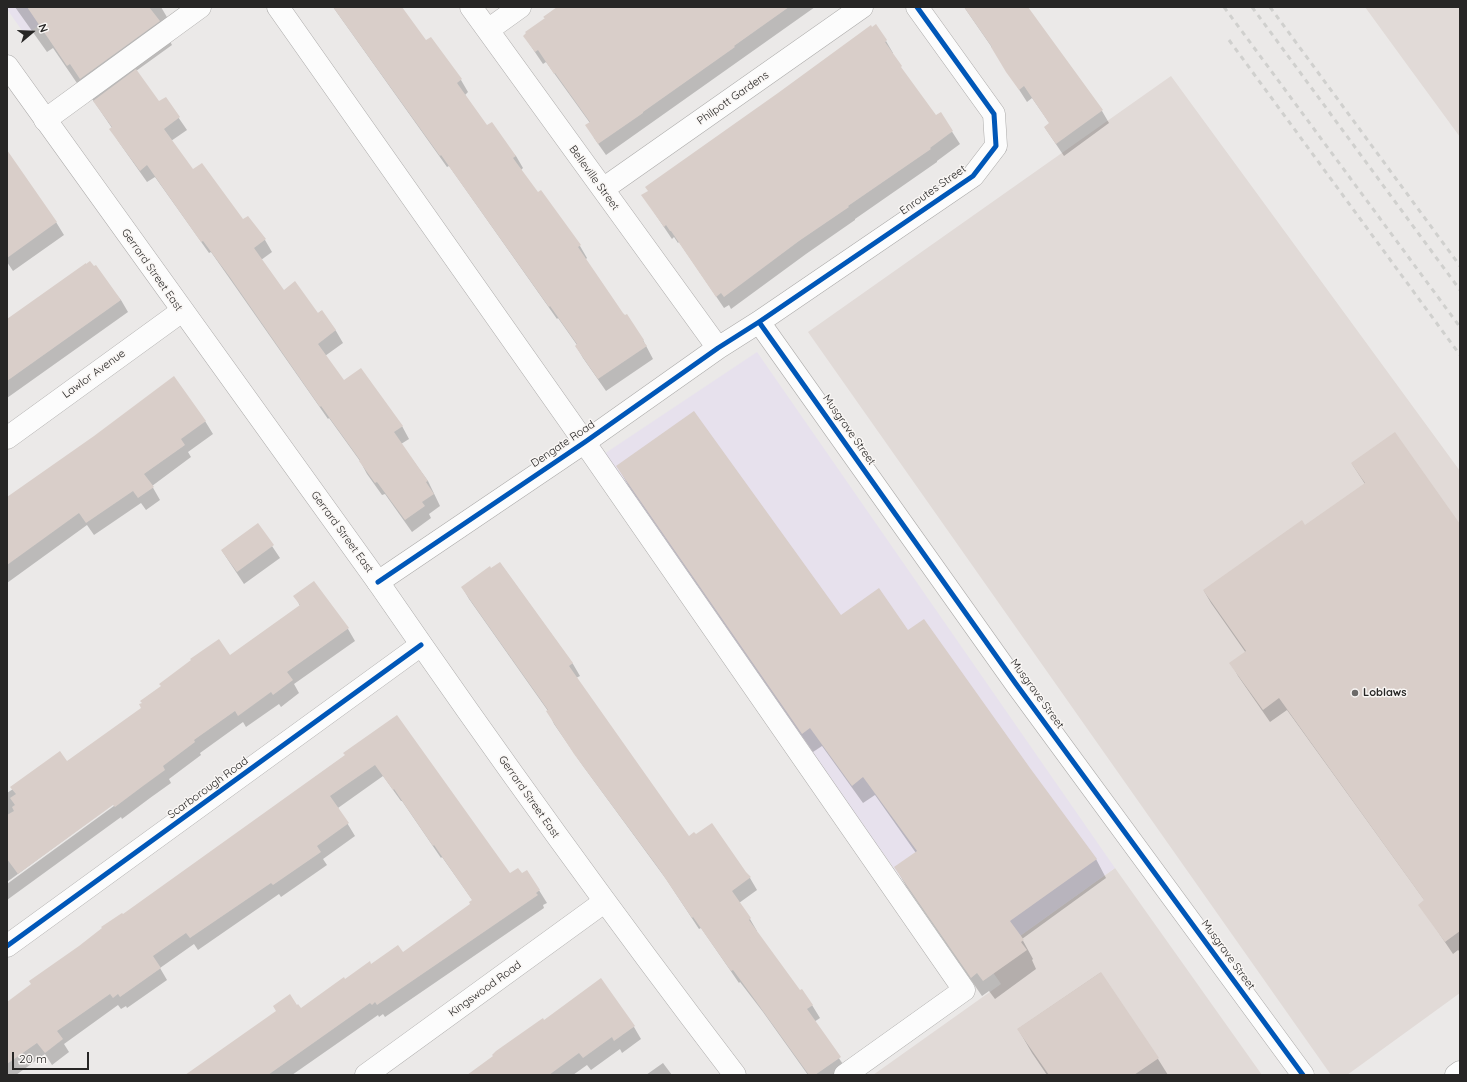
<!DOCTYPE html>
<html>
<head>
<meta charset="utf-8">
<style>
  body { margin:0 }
  #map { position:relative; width:1467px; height:1082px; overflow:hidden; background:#ebe9e8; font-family:Quicksand,sans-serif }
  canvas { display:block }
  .frame { position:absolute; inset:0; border:8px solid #272625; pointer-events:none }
  .north { position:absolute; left:12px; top:12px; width:40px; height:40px; -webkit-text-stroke:3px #f9f6f4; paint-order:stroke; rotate:71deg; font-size:11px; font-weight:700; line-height:16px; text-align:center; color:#272625 }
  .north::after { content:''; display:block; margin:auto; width:14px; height:18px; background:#272625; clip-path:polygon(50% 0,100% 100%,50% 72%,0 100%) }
  .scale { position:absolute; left:12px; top:1052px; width:77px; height:18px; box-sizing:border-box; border:2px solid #272625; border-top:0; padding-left:5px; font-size:12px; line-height:14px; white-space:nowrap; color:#272625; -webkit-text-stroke:3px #f9f6f4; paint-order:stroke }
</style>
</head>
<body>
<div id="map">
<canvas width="1467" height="1082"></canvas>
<div class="frame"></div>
<div class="north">N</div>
<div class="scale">20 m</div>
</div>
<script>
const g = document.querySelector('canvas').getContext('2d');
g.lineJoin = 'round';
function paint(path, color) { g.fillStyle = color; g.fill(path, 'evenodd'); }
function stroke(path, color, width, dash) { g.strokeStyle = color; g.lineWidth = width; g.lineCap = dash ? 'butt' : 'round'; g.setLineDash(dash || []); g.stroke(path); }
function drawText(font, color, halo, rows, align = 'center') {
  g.font = font + ' Quicksand,sans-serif'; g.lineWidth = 3; g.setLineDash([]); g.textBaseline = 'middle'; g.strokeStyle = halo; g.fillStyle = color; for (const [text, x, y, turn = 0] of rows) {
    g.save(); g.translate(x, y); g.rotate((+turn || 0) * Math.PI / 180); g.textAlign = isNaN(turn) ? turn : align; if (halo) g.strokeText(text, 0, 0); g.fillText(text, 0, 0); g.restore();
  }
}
paint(new Path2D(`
  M 1365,7 L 1460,7 L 1460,137 L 1408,66 Z
  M 1171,76 L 1460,471 L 1460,993 L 1347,1075 L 1331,1075 L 808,332 Z
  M 1115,868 L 1262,1075 L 873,1075 L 1001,984 L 985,961 Z`), '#e1dad7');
paint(new Path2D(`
  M 7,7 L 66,7 L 25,35 L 7,9 Z
  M 757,352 L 1115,868 L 985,961 L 965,965 L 595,460 Z`), '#e7e1ed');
paint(new Path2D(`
  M 15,7 L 161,7 L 174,29 L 166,34 L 172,45 L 136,71 L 159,103 L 165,98 L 187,130 L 171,141 L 193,171 L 243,221 L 265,240 L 272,252 L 261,260 L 283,291 L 317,314 L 321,311 L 336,331 L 343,343 L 325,356 L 344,382 L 402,426 L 409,439 L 401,444 L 428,481 L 440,506 L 429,514 L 431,518 L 412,532 L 385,494 L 382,495 L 367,474 L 360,461 L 329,418 L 328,419 L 237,289 L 211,252 L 209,253 L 155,177 L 147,182 L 118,141 L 111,129 L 112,128 L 84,87 L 81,89 L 53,48 L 47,52 Z
  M 333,7 L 401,7 L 426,42 L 431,38 L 461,80 L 468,92 L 465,95 L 487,127 L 516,156 L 523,168 L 521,170 L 537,194 L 541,191 L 580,246 L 587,258 L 585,260 L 622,314 L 643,340 L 653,359 L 606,391 L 583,358 L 576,346 L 577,345 L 558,318 L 557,319 L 449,166 L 447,167 Z
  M 559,7 L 815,7 L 606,155 L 594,138 L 590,123 L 546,62 L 543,64 L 524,36 L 546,19 L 544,17 Z
  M 964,7 L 1027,7 L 1102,111 L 1109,123 L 1064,156 L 1045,128 L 1050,124 L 1032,98 L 1027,102 L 993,49 Z
  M 886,41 L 893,53 L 892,54 L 907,77 L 936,116 L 940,113 L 960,144 L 937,161 L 937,162 L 855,219 L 855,220 L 806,254 L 731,309 L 729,305 L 724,308 L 679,242 L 678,243 L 674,237 L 672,239 L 643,196 Z
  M 7,155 L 56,222 L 64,235 L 13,271 L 7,262 Z
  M 94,268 L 121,300 L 128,312 L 7,398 L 7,320 Z
  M 205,421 L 213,434 L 188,452 L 191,457 L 152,486 L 160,500 L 146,510 L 141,503 L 94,535 L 87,525 L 7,583 L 7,500 Z
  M 1352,464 L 1460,525 L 1460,952 L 1458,950 L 1453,954 L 1420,905 L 1425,901 L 1287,710 L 1270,722 L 1238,676 L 1231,663 L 1246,653 L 1211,603 L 1204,591 L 1305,527 L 1365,484 Z
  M 618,467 L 841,617 L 908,631 L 1029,769 L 1096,859 L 1106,878 L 1022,939 L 1033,959 L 1032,960 L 1036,969 L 995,999 L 989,991 L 982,996 L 906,886 L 896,868 L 916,853 L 875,795 L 863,803 L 822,746 L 813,752 L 628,485 Z
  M 258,525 L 280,558 L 244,584 L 222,551 Z
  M 500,563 L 573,664 L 580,676 L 576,678 L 689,837 L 745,873 L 750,878 L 757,890 L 739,903 L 750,919 L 757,931 L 756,932 L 799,992 L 802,990 L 812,1005 L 820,1018 L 814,1022 L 847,1070 L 840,1075 L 808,1075 L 763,1012 L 740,982 L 739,983 L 701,928 L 699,929 L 666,879 L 583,766 L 554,724 L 548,711 L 469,599 L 462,587 Z
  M 295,596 L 348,629 L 355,641 L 294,684 L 299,693 L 281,707 L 279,704 L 246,727 L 243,722 L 200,753 L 201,755 L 169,779 L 171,783 L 150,798 L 122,819 L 121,817 L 7,900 L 7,884 L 118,803 L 117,801 L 7,882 L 7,793 L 13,789 L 67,763 L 230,657 L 300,606 Z
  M 397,717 L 510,875 L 521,875 L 527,871 L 547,903 L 543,905 L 544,908 L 385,1017 L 383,1014 L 379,1017 L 378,1015 L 292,1075 L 186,1075 L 297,1006 L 301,1009 L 371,965 L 403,954 L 471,904 L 473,901 L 442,857 L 441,858 L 402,801 L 401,801 L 383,776 L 338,808 L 355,836 L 323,859 L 327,865 L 281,897 L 279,894 L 198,950 L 194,944 L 160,968 L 167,980 L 127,1008 L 126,1006 L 121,1009 L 118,1005 L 64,1044 L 69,1052 L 52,1065 L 45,1054 L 16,1075 L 7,1075 L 7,1003 L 122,916 L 346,755 Z
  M 1100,973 L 1158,1059 L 1168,1075 L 1047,1075 L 1032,1053 L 1018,1029 Z
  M 601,980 L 634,1027 L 641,1039 L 622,1053 L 620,1049 L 591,1070 L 587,1065 L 573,1075 L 468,1075 Z
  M 663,1063 L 672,1075 L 646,1075 Z`), '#0003');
paint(new Path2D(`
  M 27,7 L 149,7 L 160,21 L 80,79 L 70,64 L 67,66 Z
  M 333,7 L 402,7 L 426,40 L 431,37 L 462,79 L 457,83 L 487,125 L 492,122 L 516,156 L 513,158 L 538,192 L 541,190 L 581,245 L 578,247 L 623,313 L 625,315 L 627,314 L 644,340 L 643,341 L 647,346 L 598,379 L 575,346 L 577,344 L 550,306 L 549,307 L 441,155 L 440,156 Z
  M 557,7 L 789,7 L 734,46 L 735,47 L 643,112 L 643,113 L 598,144 L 585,125 L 590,122 L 555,73 L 554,74 L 538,50 L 535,52 L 523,36 L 526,33 L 525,32 L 545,18 L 543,17 Z
  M 964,7 L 1028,7 L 1103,110 L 1056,144 L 1044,127 L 1049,123 L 1024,86 L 1019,90 L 1006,72 L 991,47 L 992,47 Z
  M 876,24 L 887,40 L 885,42 L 902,66 L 901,67 L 936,115 L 941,112 L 953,131 L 930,148 L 931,149 L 848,206 L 849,207 L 799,241 L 724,297 L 721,293 L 716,297 L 671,231 L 670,231 L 666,225 L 664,227 L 641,195 L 648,191 L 645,187 L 778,93 L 871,25 L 872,27 Z
  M 136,69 L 159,101 L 166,97 L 180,117 L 164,129 L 193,169 L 202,163 L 243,219 L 248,216 L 266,239 L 254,248 L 284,290 L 295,281 L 318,313 L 322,310 L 336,330 L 318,344 L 344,380 L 361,368 L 403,426 L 394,432 L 428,481 L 426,482 L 434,494 L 422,502 L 425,506 L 405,520 L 377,482 L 375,483 L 359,461 L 360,460 L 321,406 L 320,407 L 229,276 L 203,241 L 201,242 L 147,165 L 140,171 L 109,129 L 112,127 L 93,101 Z
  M 7,150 L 57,222 L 7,258 Z
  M 90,261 L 94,266 L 96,265 L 121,300 L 7,381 L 7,319 L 86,263 L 86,264 Z
  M 174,376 L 206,421 L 181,439 L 185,445 L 144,474 L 154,487 L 138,498 L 133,491 L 86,523 L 79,513 L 7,565 L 7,497 L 94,436 Z
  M 694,411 L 841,615 L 879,588 L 908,630 L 924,619 L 1030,768 L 1097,859 L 1010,921 L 1024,940 L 1021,942 L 1027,950 L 983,981 L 977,973 L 971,978 L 894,867 L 917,851 L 863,777 L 852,786 L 810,728 L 802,734 L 616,466 Z
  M 1395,432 L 1460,524 L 1460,931 L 1445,942 L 1418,905 L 1424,900 L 1279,698 L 1263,710 L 1229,663 L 1246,651 L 1203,590 L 1302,520 L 1305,525 L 1365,483 L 1351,463 Z
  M 258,523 L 274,545 L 237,572 L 221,550 Z
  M 500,562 L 573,663 L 569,666 L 689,836 L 694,832 L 696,834 L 712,823 L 746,872 L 751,877 L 732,891 L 751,918 L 749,920 L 800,990 L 802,989 L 813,1005 L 807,1009 L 841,1057 L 815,1075 L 809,1075 L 755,1000 L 733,970 L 731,971 L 693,917 L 692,918 L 657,866 L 574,754 L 546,711 L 548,710 L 461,587 L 490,566 L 491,568 Z
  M 314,581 L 349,628 L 287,672 L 293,680 L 273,695 L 271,692 L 238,716 L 235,711 L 194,740 L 195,742 L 163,766 L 165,770 L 143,786 L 115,807 L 113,805 L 18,874 L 7,859 L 7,815 L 14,811 L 12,807 L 15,805 L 10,798 L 16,794 L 10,787 L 60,751 L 67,761 L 141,708 L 139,704 L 142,703 L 140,701 L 161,686 L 159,684 L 191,660 L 190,659 L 219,639 L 230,655 L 300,605 L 293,596 Z
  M 397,715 L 510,873 L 518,868 L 522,873 L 527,870 L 540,890 L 536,893 L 538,895 L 377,1005 L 375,1002 L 372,1005 L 370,1003 L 268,1075 L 185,1075 L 276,1011 L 273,1006 L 290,994 L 297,1005 L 298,1004 L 301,1008 L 344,977 L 345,979 L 370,961 L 371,964 L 398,945 L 403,952 L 470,904 L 469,902 L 472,900 L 434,845 L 433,846 L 394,789 L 393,790 L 375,765 L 330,796 L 349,823 L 317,846 L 321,852 L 273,885 L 271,883 L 190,938 L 186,933 L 153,956 L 161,968 L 120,997 L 118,994 L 113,998 L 110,994 L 57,1031 L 63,1039 L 45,1053 L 37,1043 L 7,1064 L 7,1002 L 31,984 L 29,981 L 79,946 L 102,928 L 101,927 L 122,913 L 123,914 L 345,755 L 343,753 Z
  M 1101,972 L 1159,1058 L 1134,1075 L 1049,1075 L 1017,1029 Z
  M 601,978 L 635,1026 L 614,1041 L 612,1037 L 583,1058 L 579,1053 L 549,1075 L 467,1075 L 493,1056 L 492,1055 L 496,1051 L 543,1018 L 544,1020 Z`), '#d9cec9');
const minor = new Path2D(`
  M 278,7 L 571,423 L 964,990 L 845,1075
  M 471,7 L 718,348
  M 488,30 L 520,7
  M 45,120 L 200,7
  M 603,189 L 862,7
  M 759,322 L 1016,684 L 1303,1075
  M 7,438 L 182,311
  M 378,582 L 585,442 L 718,348 L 759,322 L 973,176 L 996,146 L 994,114 L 917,7
  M 7,946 L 421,645
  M 366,1075 L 604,902`);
const major = new Path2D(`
  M 7,66 L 378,582 C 493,749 612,914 735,1075
  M 1456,1075 L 1460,1072`);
stroke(minor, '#abaaa9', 23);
stroke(major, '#abaaa9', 23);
stroke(minor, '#fcfcfc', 22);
stroke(major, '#fcfcfc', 22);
stroke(new Path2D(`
  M 1224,7 L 1460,327
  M 1252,7 L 1460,290
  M 1270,7 L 1460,266
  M 1229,40 L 1460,355`), '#d0d0ce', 3, [5, 5]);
stroke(new Path2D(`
  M 759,322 L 1016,684 L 1303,1075
  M 378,582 L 585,442 L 718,348 L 759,322 L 973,176 L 996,146 L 994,114 L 917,7
  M 7,946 L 421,645`), '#0057b8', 5);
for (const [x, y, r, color] of [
  [1355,693,4,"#6c6a69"]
]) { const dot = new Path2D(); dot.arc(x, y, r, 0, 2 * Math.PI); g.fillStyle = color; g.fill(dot); stroke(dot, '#f9f6f4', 1.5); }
drawText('11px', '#272625', '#f9f6f4', [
  ["Philpott Gardens",733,98,-35],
  ["Belleville Street",594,178,54],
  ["Enroutes Street",933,190,-35],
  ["Gerrard Street East",152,270,55],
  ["Lawlor Avenue",94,374,-36],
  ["Musgrave Street",849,430,55],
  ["Dengate Road",563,444,-34],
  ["Gerrard Street East",342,532,54],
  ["Musgrave Street",1037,694,54],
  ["Scarborough Road",208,788,-36],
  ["Gerrard Street East",529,797,55],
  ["Musgrave Street",1228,955,54],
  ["Kingswood Road",485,989,-36]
]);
drawText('bold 11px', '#272625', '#f9f6f4', [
  ["Loblaws",1363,693]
], 'left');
</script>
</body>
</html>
